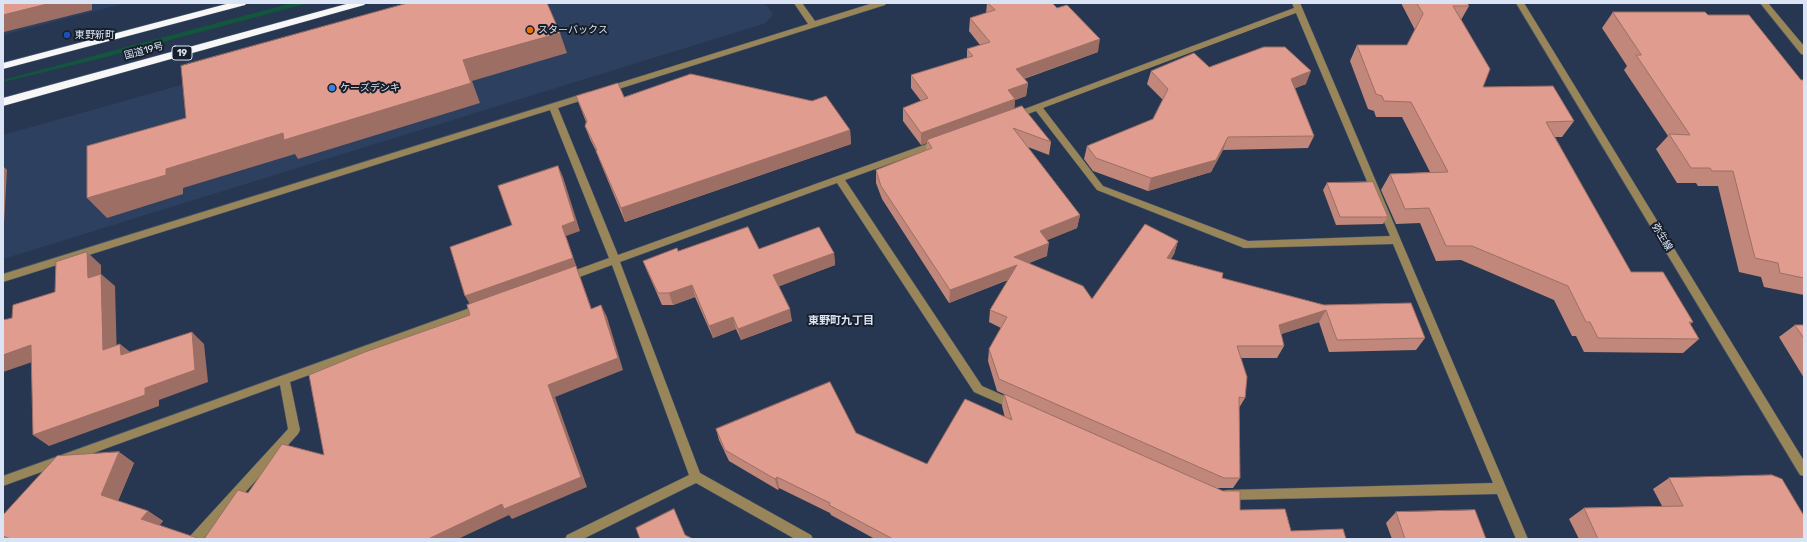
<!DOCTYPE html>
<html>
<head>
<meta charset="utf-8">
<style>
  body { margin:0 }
  #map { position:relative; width:1807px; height:542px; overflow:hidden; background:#283751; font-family:Rubik,sans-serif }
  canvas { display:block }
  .frame { position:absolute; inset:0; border:4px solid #dae4f5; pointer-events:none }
</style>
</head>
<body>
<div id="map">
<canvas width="1807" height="542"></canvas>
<div class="frame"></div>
</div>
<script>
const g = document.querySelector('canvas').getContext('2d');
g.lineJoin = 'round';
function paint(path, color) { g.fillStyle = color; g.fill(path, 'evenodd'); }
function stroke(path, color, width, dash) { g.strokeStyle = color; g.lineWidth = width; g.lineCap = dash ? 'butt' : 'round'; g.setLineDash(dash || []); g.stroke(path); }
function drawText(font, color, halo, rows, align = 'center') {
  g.font = font + ' Rubik,"Noto Sans JP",sans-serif'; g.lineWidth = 4; g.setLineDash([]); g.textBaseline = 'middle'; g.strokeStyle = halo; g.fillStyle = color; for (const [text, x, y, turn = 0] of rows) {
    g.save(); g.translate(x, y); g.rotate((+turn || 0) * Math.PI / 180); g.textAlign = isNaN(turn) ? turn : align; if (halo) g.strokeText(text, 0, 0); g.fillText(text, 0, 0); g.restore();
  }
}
paint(new Path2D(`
  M 3,3 L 126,3 L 3,35 Z
  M 474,3 L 765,3 L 773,14 L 766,23 L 3,259 L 3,135 Z`), '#2d4060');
paint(new Path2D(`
  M 292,3 L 309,3 L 110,56 L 3,82 L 3,80 Z`), '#11563d');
const minor = new Path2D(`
  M 794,3 L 802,3 L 815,21 L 873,3 L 886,3 L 885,5 L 609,92 L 606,93 L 602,90 L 603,88 L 808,24 Z
  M 1292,3 L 1300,3 L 1528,539 L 1516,539 L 1497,494 L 1227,500 L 1223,499 L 1221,495 L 1223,491 L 1227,490 L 1493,483 L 1393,244 L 1244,248 L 1097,190 L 1036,111 L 1014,119 L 1010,116 L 1011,114 L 1294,8 ZM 1296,13 L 1390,236 L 1248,241 L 1103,186 L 1043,108 Z
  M 1516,3 L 1524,3 L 1804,461 L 1804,476 L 1800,475 Z
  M 1760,3 L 1768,3 L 1804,46 L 1804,55 L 1801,54 Z
  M 589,92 L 593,95 L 592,97 L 558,108 L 618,255 L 935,141 L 941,141 L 943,143 L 941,145 L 845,180 L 982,386 L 1018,402 L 1020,405 L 1018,408 L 1014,410 L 1010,408 L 974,392 L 837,183 L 620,262 L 700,473 L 811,535 L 813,539 L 795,539 L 696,483 L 583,539 L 565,539 L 567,535 L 689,475 L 612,265 L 566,282 L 562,281 L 561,278 L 562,275 L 609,258 L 550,110 L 3,282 L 3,274 Z
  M 481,304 L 485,305 L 486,308 L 485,311 L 290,382 L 300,430 L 298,434 L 203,539 L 189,539 L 191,535 L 288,429 L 280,385 L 3,486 L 3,476 Z`);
const highway = new Path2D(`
  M 230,3 L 247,3 L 245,5 L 3,69 L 3,63 Z
  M 350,3 L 366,3 L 364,5 L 3,106 L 3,98 Z`);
stroke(minor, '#44536b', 1);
stroke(highway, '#44536b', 1);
paint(minor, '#98855a');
paint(highway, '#f7f7f7');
paint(new Path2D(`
  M 987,3 L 1052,3 L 1098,52 L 1024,79 L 1028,83 L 1026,96 L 1015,100 L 1014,109 L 1051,142 L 1049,155 L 1028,147 L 1080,215 L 1077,228 L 1047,240 L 1047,256 L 1028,263 L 1092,299 L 1178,241 L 1174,254 L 1171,259 L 1222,278 L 1425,338 L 1416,350 L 1329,352 L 1319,322 L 1281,334 L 1284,346 L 1277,358 L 1241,358 L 1245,398 L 1239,408 L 1240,478 L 1233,488 L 1217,488 L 1240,510 L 1291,531 L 1346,539 L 875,539 L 831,515 L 830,513 L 779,488 L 778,490 L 729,461 L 719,440 L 716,429 L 856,433 L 927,464 L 1005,418 L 1002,406 L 1004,394 L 1192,477 L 997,391 L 988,361 L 989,349 L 1001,328 L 989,322 L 990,310 L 1008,280 L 949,303 L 882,199 L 876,183 L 876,170 L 926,150 L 927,143 L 921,145 L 903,121 L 903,108 L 921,101 L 911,88 L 911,75 L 967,58 L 967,49 L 980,45 L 969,31 L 970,18 L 986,13 Z
  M 1401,3 L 1467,3 L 1469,6 L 1461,20 L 1483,87 L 1574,121 L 1562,137 L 1555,137 L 1631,272 L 1693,322 L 1690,324 L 1699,339 L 1683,353 L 1584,352 L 1576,336 L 1572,336 L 1554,300 L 1461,260 L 1436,261 L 1420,223 L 1396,224 L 1381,190 L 1390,174 L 1430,172 L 1402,117 L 1376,117 L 1374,111 L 1368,109 L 1350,61 L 1357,45 L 1407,45 L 1415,30 Z
  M 1613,12 L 1708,15 L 1801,80 L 1804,80 L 1804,295 L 1764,287 L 1761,277 L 1739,272 L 1718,186 L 1698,186 L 1696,183 L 1677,183 L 1656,149 L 1668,136 L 1624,70 L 1627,66 L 1602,28 Z
  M 1209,67 L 1306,84 L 1295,88 L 1314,136 L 1308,148 L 1223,150 L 1211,172 L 1148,191 L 1093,171 L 1084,159 L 1087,146 L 1153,119 L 1163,100 L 1147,84 L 1151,71 Z
  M 576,96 L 624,97 L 850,130 L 851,144 L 625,222 L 601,164 L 596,151 L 590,139 L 585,126 L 586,122 Z
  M 1327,183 L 1388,217 L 1383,224 L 1336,225 L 1323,190 Z
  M 759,249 L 834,253 L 835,265 L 779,286 L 792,321 L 741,340 L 736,329 L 713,338 L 695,297 L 673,305 L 662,305 L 648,273 L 643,261 L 678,251 Z
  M 1795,325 L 1804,325 L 1804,378 L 1779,337 Z
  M 119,452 L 134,463 L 118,501 L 148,511 L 163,521 L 159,526 L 200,539 L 5,539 L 3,538 L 3,515 Z
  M 1669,478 L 1804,539 L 1579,539 L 1569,519 L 1584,508 L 1662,506 L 1653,489 Z
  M 1396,512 L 1486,539 L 1392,539 L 1386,523 Z`), '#c1877b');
paint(new Path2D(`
  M 51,3 L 92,3 L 92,10 L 4,32 L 3,31 L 3,15 Z
  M 560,33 L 567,53 L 472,81 L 480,103 L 298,159 L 295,154 L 183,188 L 183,194 L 107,218 L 87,198 L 166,169 L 463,60 Z
  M 1100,39 L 1098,52 L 1014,82 L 1016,69 Z
  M 1311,71 L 1306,84 L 1286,92 L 1291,79 Z
  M 1028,83 L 1026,96 L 1015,100 L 1014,112 L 927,140 L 927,143 L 921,145 L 921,133 L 1008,90 Z
  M 850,130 L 851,144 L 625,222 L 621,208 Z
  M 1228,137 L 1223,150 L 1211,172 L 1148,191 L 1151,178 Z
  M 3,166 L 7,170 L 4,224 L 3,224 Z
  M 558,166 L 563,177 L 580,231 L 566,236 L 577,268 L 581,279 L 596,321 L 471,306 L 465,296 Z
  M 1080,215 L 1077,228 L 1038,244 L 1040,231 Z
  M 1178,241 L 1174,254 L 1162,270 L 1167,258 Z
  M 1049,243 L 1047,256 L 1017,268 L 1015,277 L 949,303 L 950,290 L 1014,257 Z
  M 87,252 L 101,265 L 101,290 L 88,278 Z
  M 834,253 L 835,265 L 775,288 L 773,275 Z
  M 101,274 L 115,286 L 117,362 L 103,350 Z
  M 692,285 L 695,297 L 673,305 L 669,293 Z
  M 601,305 L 607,317 L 623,370 L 555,397 L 587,487 L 512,519 L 509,515 L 458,539 L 428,539 L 548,385 Z
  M 790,309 L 792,321 L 741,340 L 738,329 Z
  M 1326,310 L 1319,322 L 1272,337 L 1279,325 Z
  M 733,317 L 736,329 L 713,338 L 709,326 Z
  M 192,332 L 204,344 L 208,382 L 159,400 L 159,406 L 49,446 L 33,435 Z
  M 120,344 L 134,355 L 121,355 Z
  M 31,345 L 47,357 L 3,372 L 3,355 Z
  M 119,452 L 134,463 L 116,505 L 101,495 Z
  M 777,477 L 779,488 L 778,490 L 775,479 Z
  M 148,511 L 163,521 L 156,529 L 141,519 Z`), '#9d6e64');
const building = new Path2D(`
  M 3,3 L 51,3 L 3,15 Z
  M 408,3 L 547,3 L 560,33 L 463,60 L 471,83 L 284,140 L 283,133 L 166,169 L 166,175 L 87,198 L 87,146 L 186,118 L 181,66 Z
  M 988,3 L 1052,3 L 1057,8 L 1067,5 L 1100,39 L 1016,69 L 1028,83 L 1008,90 L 1015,99 L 921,133 L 903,108 L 928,98 L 911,75 L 973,56 L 967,49 L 990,42 L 970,18 L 995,10 Z
  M 1417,3 L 1467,3 L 1469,6 L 1453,6 L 1490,69 L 1483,87 L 1553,86 L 1574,121 L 1546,122 L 1631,272 L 1663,272 L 1693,322 L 1689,322 L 1699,339 L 1598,338 L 1590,322 L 1586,322 L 1568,286 L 1472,246 L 1446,246 L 1429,208 L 1405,209 L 1390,174 L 1448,172 L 1411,102 L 1384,101 L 1382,96 L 1376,94 L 1357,45 L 1407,45 L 1423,14 Z
  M 1613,12 L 1705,12 L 1708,15 L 1749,15 L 1801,80 L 1804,80 L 1804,278 L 1780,273 L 1778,263 L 1755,258 L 1733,171 L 1712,171 L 1710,168 L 1691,168 L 1669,134 L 1690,135 L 1636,55 L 1641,55 Z
  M 1264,47 L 1285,47 L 1311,71 L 1291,79 L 1314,136 L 1228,137 L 1216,160 L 1151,178 L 1096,158 L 1087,146 L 1153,119 L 1168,89 L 1151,71 L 1194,53 L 1209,67 Z
  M 691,74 L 812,101 L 826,96 L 850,130 L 621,208 L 596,151 L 597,150 L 585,126 L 587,121 L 576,96 L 618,83 L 624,97 Z
  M 1022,106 L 1051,142 L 1013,128 L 1080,215 L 1040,231 L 1049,243 L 1014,257 L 1083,286 L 1092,299 L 1145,224 L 1178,241 L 1167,258 L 1223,273 L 1222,278 L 1324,305 L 1411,303 L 1425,338 L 1337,340 L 1326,310 L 1279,325 L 1284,346 L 1237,346 L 1247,377 L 1245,398 L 1239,397 L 1240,478 L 1224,478 L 999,379 L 989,349 L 1007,317 L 990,310 L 1017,265 L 950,290 L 881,186 L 876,170 L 932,148 L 927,140 Z
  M 558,166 L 575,221 L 562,226 L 573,258 L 465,296 L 450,247 L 512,225 L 498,186 Z
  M 1373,182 L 1388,217 L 1340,217 L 1327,183 Z
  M 748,227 L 759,249 L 819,227 L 834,253 L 773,275 L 790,309 L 738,329 L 733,317 L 709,326 L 692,285 L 669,293 L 658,293 L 643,261 L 677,248 L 678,251 Z
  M 87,252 L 88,278 L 101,274 L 103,350 L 120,344 L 121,355 L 192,332 L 195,370 L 145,388 L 145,395 L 33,435 L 31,345 L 3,355 L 3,320 L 12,318 L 13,305 L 55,292 L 56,262 Z
  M 576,266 L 591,309 L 601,305 L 618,358 L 548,385 L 581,477 L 504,509 L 502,504 L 428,539 L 204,539 L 238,490 L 248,493 L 282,444 L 324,455 L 309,375 L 365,352 L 470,315 L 467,305 Z
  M 1795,325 L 1804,325 L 1804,338 Z
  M 830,382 L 856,433 L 927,464 L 965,399 L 1012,420 L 1004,394 L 1223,491 L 1240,491 L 1240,510 L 1285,509 L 1291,531 L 1343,529 L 1346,539 L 893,539 L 829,505 L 830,503 L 777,477 L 775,479 L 725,450 L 716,429 Z
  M 119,452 L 101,495 L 148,511 L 141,519 L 200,539 L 11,539 L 3,536 L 3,515 L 57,456 Z
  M 1772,475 L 1782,479 L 1804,516 L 1804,539 L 1598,539 L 1584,508 L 1683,506 L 1669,478 Z
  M 674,509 L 685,535 L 693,539 L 640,539 L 636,528 Z
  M 1475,510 L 1486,539 L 1405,539 L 1396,512 Z`);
paint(building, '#e09d8f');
stroke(building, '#9d6e64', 1);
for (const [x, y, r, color] of [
  [530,30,4,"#e8710a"],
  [67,35,4,"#1a4fb4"],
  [332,88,4,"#3f7fe0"]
]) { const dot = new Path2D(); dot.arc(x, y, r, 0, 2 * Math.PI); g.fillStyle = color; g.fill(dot); stroke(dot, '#171f2a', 1.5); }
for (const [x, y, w] of [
  [182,53,20]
]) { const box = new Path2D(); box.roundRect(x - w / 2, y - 7, w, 14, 3); g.fillStyle = '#171f2a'; g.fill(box); stroke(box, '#dae4f5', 1); }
drawText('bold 9px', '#dae4f5', null, [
  ["19",182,53]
]);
drawText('10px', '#dae4f5', '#171f2a', [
  ["スターバックス",538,30],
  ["東野新町",75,35],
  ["ケーズデンキ",340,88]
], 'left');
drawText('10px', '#dae4f5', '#171f2a', [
  ["国道19号",144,51,-15],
  ["弥生線",1662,237,59]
]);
drawText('bold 11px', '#dae4f5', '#171f2a', [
  ["東野町九丁目",841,321]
]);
</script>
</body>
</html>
